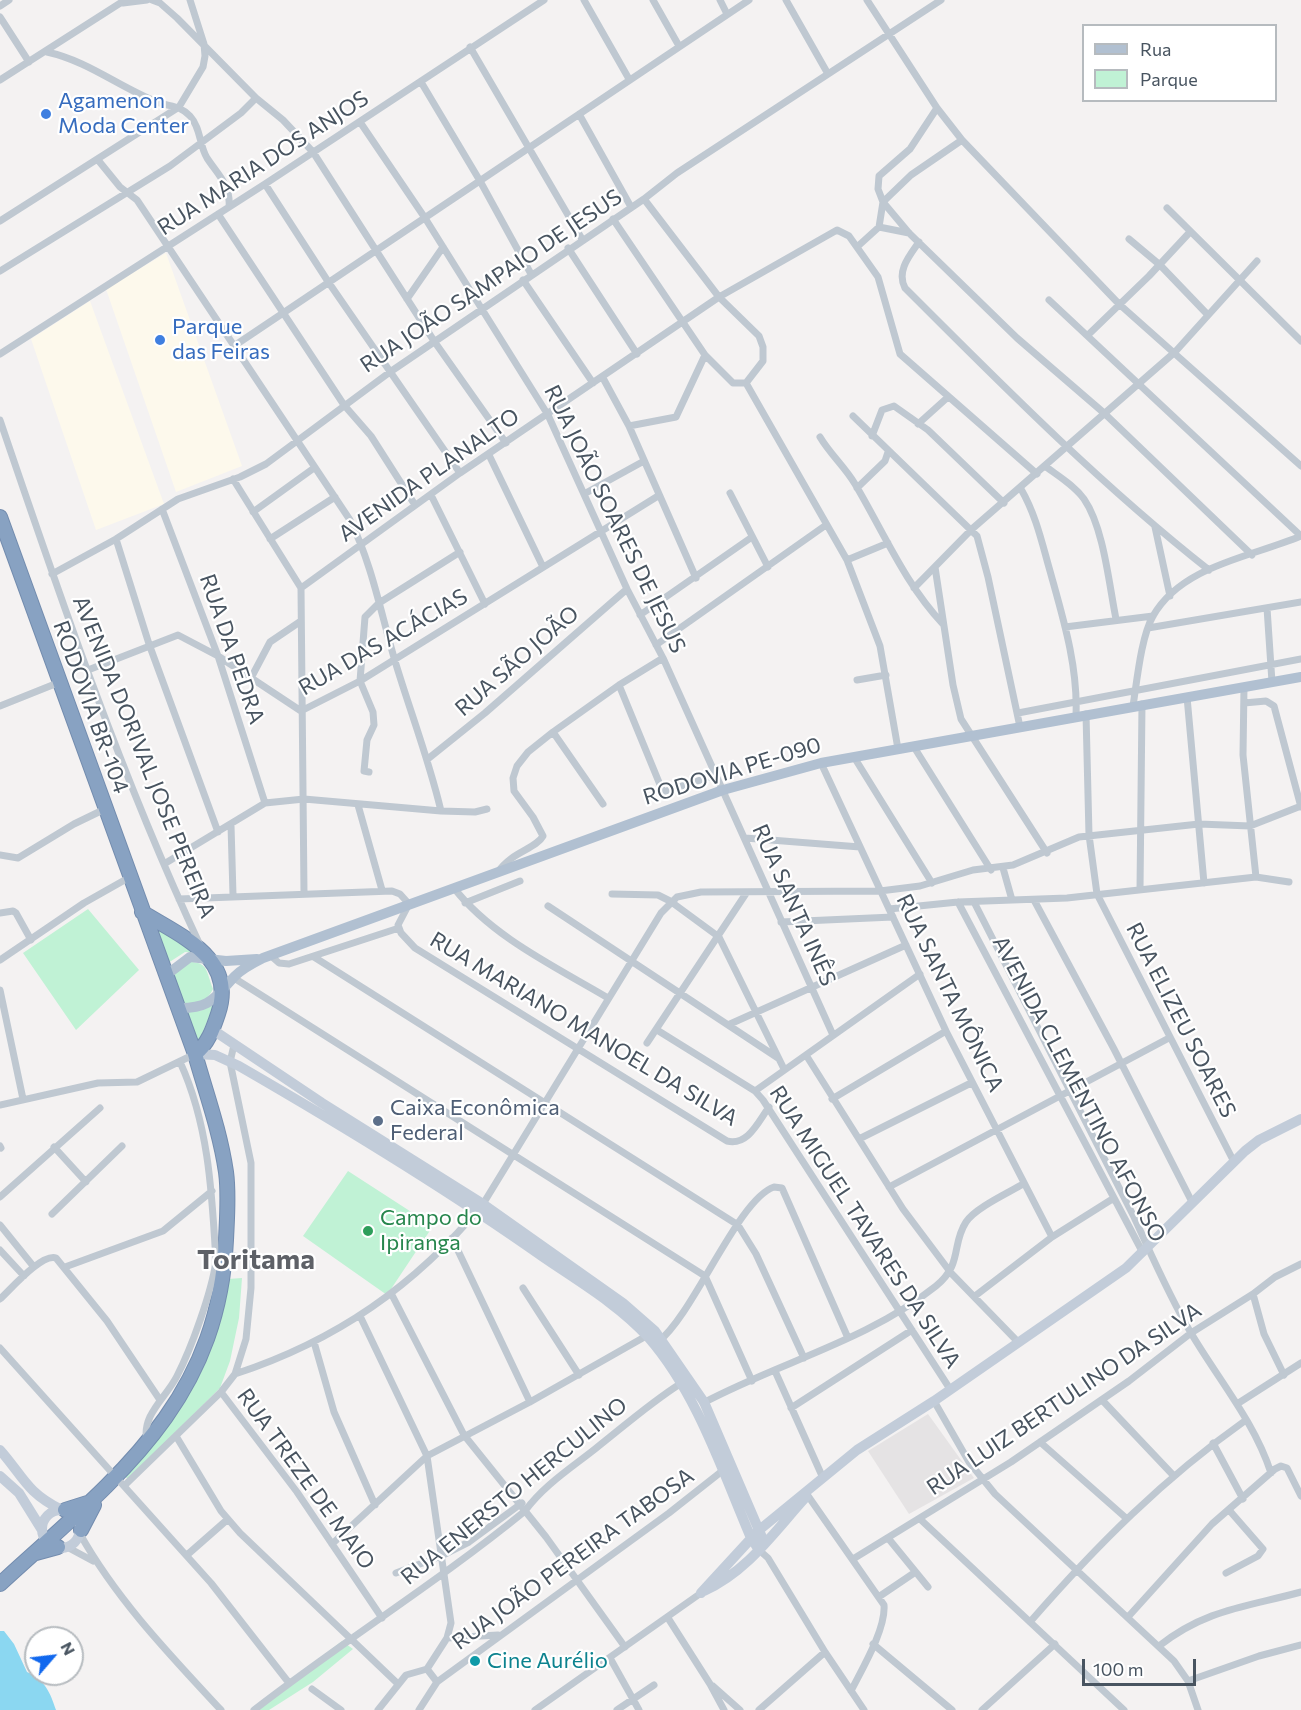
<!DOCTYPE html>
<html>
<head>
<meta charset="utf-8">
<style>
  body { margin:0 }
  #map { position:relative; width:1301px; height:1710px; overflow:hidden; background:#f4f2f2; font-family:Commissioner,sans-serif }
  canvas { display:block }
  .legend { position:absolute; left:1082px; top:24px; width:195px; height:78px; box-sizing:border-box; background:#fff; border:2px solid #b6bbbf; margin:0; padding:8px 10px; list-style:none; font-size:18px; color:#485460 }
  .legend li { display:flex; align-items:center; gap:12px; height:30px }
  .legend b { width:30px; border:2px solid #b6bbbf }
  .north { position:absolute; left:24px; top:1626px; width:60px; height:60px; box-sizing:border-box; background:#fff; border:2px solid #b6bbbf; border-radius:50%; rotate:62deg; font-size:16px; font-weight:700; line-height:24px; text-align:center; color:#485460 }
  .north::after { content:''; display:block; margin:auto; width:21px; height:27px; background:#1168ee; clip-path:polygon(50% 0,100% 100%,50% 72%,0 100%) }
  .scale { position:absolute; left:1082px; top:1659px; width:114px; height:27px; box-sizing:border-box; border:3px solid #485460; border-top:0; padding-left:8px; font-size:18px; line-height:21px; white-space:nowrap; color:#485460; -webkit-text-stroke:4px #fff; paint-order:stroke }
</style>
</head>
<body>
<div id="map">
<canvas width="1301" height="1710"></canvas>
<ul class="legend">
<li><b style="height:8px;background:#b1c0d1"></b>Rua</li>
<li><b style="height:16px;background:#c0f2d5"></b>Parque</li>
</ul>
<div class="north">N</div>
<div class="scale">100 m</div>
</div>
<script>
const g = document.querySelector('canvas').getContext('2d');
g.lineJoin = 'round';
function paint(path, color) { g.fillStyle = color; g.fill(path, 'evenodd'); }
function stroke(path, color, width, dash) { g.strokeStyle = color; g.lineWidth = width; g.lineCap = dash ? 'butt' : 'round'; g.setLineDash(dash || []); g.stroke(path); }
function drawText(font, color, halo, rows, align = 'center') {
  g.font = font + ' Commissioner,sans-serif'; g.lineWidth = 4.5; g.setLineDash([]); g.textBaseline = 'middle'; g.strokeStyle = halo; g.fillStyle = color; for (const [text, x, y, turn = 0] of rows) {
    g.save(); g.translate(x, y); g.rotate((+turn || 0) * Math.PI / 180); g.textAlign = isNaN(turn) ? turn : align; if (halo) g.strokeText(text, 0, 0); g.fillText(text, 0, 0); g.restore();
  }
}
paint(new Path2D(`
  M 166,253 L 242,466 L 176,492 L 106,289 Z
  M 90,301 L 164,504 L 96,530 L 31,339 Z`), '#fdf9ec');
paint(new Path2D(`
  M 928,1414 L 974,1478 L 909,1514 L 868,1451 Z`), '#e5e3e4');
paint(new Path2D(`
  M 88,909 L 139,970 L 76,1030 L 23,953 Z
  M 156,928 L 199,953 L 185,952 L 168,963 Z
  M 183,962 C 208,961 205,967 213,989 C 205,1004 198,1004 183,1004 L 172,972 Z
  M 216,1001 L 198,1043 L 187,1012 L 203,1010 Z
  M 348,1171 L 433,1226 L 387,1295 L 303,1236 Z
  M 242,1278 L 239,1318 L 230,1361 L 220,1388 L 128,1479 L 124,1476 L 153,1443 L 228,1279 Z
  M 342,1641 L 353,1649 L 313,1682 L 269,1710 L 252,1710 Z`), '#c0f2d5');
paint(new Path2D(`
  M 0,1631 L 4,1631 L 14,1644 L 27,1672 C 45,1680 50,1692 56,1710 L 0,1710 Z`), '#8bd7f1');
const highway = new Path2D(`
  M 0,517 L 195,1054 C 206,1093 220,1131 226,1172 C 229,1194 227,1217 226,1240 C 218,1406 112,1481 0,1584
  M 142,912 C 182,937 237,958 218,1014 C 213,1029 208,1044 195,1054
  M 65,1510 L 87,1503
  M 81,1530 L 94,1505
  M 36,1553 L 58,1547`);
stroke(highway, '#738cae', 16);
stroke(new Path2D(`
  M 152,0 L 160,3 L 177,18 L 256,98 L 283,120 L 313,152 L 434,341 L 506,443
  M 584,0 L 629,79
  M 653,0 L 679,46
  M 720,0 L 727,14
  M 786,0 L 828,74
  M 867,0 L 937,108 L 962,140 L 1119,304 L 1301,466
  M 123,3 L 147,0
  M 0,6 L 9,0
  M 0,17 L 29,62
  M 470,47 L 582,239
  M 47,52 C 88,61 119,87 157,102 C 169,107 180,105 190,116 C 201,128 199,145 207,158 C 218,175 231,185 229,207
  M 0,80 L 125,0
  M 421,82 L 480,181 L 531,274
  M 937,108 L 910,149 L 879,176 L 878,189 L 883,202 L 909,233 L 1017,338 L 1104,413 L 1252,555
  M 579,114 L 631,207
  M 360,122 L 425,218 L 548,415 L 627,589 L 663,658 L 833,1035
  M 98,160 L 120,187 L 137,200 L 350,520 C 372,564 381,614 395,661 C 410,711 429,760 441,811
  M 265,184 L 329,283 L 460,473
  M 644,199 L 719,297 L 759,336 L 763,347 L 763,361 L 746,383
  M 1167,208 L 1301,341
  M 218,214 L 344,405 L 371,436 L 415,505
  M 613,219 L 705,355 L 733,383 L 746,383
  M 0,221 L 179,107 L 203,67 L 205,56 L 204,44 L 190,0
  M 879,227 L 909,233
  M 1129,239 L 1160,265 L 1207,314
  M 919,242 C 910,255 896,271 905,288 C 1003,386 1100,484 1209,570
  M 857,247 L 879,227 L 883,202 L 911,175 L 962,140
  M 568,248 L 637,354
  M 0,271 L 170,166 L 241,113 L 256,98
  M 523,280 L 593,383
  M 407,299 L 443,247
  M 1049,300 L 1301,536
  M 1088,335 L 1149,276 L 1190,232
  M 234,346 L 749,0
  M 0,354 L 265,184 L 544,0
  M 603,378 L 629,426 L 696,578
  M 746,383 L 847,560 L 880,646 L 898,749
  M 853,416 L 977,536 L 988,577 L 1020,727
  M 0,420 C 60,597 121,776 200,945
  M 918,424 L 948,397
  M 629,426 L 676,417 L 705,355
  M 872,436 L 882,410 L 894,406 L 928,430 L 1004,503
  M 820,437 C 830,454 845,467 855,484 C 883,531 905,584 943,624
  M 489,455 L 543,567
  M 1045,466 C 1058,476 1074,485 1084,499 C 1104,528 1109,585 1116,619
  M 233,479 L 301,588 L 304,893
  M 857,488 L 885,461 L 888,452
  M 1021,489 C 1036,515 1042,543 1050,571 C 1063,618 1078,666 1076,715
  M 730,493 L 768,567
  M 584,494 L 644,461
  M 431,495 L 485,604
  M 162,509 L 218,656 L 265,803
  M 253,512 L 314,468
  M 1155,527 L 1170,596
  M 116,539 L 149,644 L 218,832
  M 270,539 L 335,497
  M 847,560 L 888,543
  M 935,567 L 953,685 L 961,719 L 1047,853
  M 52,574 L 116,539 L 178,499 L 240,477 L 266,464 L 390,372 L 644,199 L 677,173 L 941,0
  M 301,588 L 460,473 L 719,297 L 837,230 L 849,236 L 878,277 L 900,354 L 1037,474
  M 914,588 L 972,529 L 1175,352 L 1257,261
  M 1267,608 L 1272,682
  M 640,615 L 752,537
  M 1065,627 L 1153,616
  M 1148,628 L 1301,602
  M 656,645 L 826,525
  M 88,670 L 178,635 L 218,656 L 301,711 L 360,681 L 658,496
  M 251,678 L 270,642 L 301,621
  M 857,680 L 886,675
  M 619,685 L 663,792 L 716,775
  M 1244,687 L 1243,755 L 1256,877
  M 1187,697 L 1204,883
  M 1244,703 L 1266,701 L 1274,706 L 1301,807
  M 0,706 L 60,682
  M 1133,706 C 1137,681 1141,637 1153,616 C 1182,565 1252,557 1301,536
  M 1018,713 L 1301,659
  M 1086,714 L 1089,835 L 1097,894 L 1234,1162
  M 553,732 L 603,804
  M 914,747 L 991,870
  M 854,757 L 932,883
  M 429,758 L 485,713 L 627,589
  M 821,763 L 946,1031 L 1052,1237
  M 369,772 L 364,771 L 367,740 L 374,725 L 373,712 L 360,681 L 365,617 L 379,603 L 460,552
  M 358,805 L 382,890
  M 231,825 L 233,895
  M 745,838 L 860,847
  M 0,855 L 18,858 L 74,824 L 105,809
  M 164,864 L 265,803 L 304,799 L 441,811 L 475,812 L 487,809
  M 1003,868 L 1012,900
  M 498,872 C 511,852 536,849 543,836 L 533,817 L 514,791 L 513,778 L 517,766 L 528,752 L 553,732 L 619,685 L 663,658
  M 454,888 C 492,937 556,967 608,998
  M 1140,889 L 1142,704
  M 612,894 L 658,895 L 670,901 L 719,937 L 784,1069
  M 179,899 L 392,891 L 400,894 L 409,904 L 398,925 L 401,933 L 415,948 L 727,1141 C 748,1146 758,1122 769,1107
  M 1034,900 L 1114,1049 L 1192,1202
  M 958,902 L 1143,1253
  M 974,902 L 1134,1217 C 1152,1256 1169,1296 1191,1333 C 1218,1379 1254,1421 1271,1473
  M 465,903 L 520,881
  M 548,906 L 778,1058
  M 889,909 L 958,902 L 1067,898 L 1256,877 L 1289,882
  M 0,913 L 13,911 L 16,913 L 31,940
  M 781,922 L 893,917
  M 270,955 L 279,963 L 289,964 L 399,928
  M 314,957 L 738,1225 L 756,1254 L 804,1358
  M 0,960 L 84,903 L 130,877
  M 234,978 L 705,1276 L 752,1381
  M 0,990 L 23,1099
  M 730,1024 L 906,945
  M 657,1030 L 755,1091 L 763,1100 L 950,1389
  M 647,1043 L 747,892
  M 806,1055 L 903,1209 L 951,1273 L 1019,1343
  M 180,1062 C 209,1125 212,1194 216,1262
  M 755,1091 L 920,974
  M 832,1099 L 946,1031
  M 0,1105 L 98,1083 L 137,1082 L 195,1054
  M 859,1139 L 971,1083
  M 0,1146 L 1,1148
  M 54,1147 L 86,1182
  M 889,1187 L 1169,1038
  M 0,1197 L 100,1108
  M 52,1214 L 122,1146
  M 0,1225 L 34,1267
  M 452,1238 L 530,1402
  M 0,1250 L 24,1276
  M 65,1267 L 163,1231 L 212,1191
  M 523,1288 L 579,1375
  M 1253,1294 L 1264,1334 L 1284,1375
  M 392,1295 L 464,1435 L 546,1537 L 625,1647
  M 975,1296 L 1052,1237 L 1114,1198
  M 0,1299 C 11,1289 42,1253 56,1258 L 107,1321 L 160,1400
  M 360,1316 L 427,1456 L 451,1623 L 447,1638 L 427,1669 L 406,1675 L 378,1710
  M 314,1342 L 334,1412 L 375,1505
  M 658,1342 C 694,1314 738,1199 774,1187 L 782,1188 L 848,1338
  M 0,1348 L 211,1583 L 289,1683
  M 775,1371 L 823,1478
  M 235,1374 C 336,1341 415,1286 483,1204 L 661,913 L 677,897 L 701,892 L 880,891 L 920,886 L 973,870 L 1013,865 L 1079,837 L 1199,824 L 1250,826 L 1301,806
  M 221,1392 L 297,1492 L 382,1618
  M 1102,1400 L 1173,1475
  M 934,1401 L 969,1462 L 995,1494 L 1174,1661 L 1188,1681 L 1198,1710
  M 703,1403 C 780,1362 867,1341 936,1286 C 963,1264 951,1245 966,1222 C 975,1208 1008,1193 1023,1184
  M 1237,1404 L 1301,1363
  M 791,1408 L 912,1330
  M 176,1436 L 221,1511 L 240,1533 L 397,1683
  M 147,1441 C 141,1415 166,1398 177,1376 C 192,1347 211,1293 216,1262 L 234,1256 L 250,1260
  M 1040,1442 L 1126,1518
  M 1213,1443 L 1243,1499
  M 125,1485 L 221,1392 L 235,1374 L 246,1339 L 251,1288 L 251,1163 L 230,1062 L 234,1045
  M 806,1493 L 884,1605 C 886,1629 862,1669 851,1691
  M 920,1519 L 1124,1710
  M 80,1534 C 117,1600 170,1655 221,1710
  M 888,1538 L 928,1587
  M 332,1544 L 427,1456 L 530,1402 L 648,1335
  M 67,1547 L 93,1561
  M 759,1550 L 768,1558 L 825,1652 L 864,1710
  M 187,1555 L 228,1519
  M 853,1559 L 1011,1462 L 1129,1381 L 1191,1333 L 1253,1294 L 1275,1277 L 1301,1264
  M 396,1573 L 441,1556 L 469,1542 L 522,1503
  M 1226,1573 L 1258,1556 L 1263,1549 L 1229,1510
  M 880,1596 L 914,1573
  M 1128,1617 L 1212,1524 L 1275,1469 L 1281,1466 L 1287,1468 L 1301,1496
  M 668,1618 L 710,1684 L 724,1710
  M 1030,1622 C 1097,1545 1163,1479 1246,1420
  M 447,1638 L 498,1635
  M 873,1644 L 952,1710
  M 1159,1646 C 1206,1609 1246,1607 1301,1592
  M 610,1658 L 639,1710
  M 1188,1681 L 1259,1656 L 1301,1645
  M 437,1682 L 669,1513 L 726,1468
  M 713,1686 L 740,1710
  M 312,1689 L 341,1710
  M 254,1710 C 343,1641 438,1582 525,1511 C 543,1486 571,1468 595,1449 C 623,1427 650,1403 680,1384
  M 419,1710 L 437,1682 L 427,1669
  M 535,1710 L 701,1593
  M 617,1710 L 654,1685
  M 759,1710 L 825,1652
  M 982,1710 L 1055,1644`), '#bfc8d1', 7);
stroke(new Path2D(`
  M 213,1030 L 322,1103 L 483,1204 L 623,1303 L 655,1331 L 704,1402 L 764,1542
  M 195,1054 L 215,1055 L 239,1066 C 343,1126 445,1188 543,1257 C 578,1281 619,1305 648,1337 C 697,1393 722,1470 751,1538 L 759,1550
  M 0,1450 C 23,1476 26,1492 60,1509
  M 0,1476 L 19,1493 L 42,1530
  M42 1529a19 19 0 1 1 38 0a19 19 0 1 1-38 0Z
  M 704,1591 C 748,1571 774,1532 806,1497
  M 701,1593 L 758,1531 L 857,1450 L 934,1401 L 1126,1268 L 1245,1151 L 1259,1140 L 1301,1119`), '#c2ccd9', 10);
stroke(new Path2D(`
  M 165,976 L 190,957 L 226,961 L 257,959
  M 177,1008 C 211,1009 214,998 235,976 C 243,968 253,963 263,958 L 723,790 L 821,763 L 1301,677`), '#b1c0d1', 10);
stroke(highway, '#88a2c2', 14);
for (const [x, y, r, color] of [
  [46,114,6,"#3f7fe0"],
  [160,340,6,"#3f7fe0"],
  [378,1121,6,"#5c6f8a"],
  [368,1231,6,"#2e9e5b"],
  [475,1661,6,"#0f9aa8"]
]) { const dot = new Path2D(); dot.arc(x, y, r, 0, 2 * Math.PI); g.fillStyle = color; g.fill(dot); stroke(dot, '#fff', 2); }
drawText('22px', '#366cbe', '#fff', [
  ["Agamenon",58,101],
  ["Moda Center",58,126],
  ["Parque",172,327],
  ["das Feiras",172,352]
], 'left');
drawText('22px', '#485460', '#fff', [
  ["RUA MARIA DOS ANJOS",263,163,-33],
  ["RUA JOÃO SAMPAIO DE JESUS",491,281,-34],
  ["AVENIDA PLANALTO",429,475,-35],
  ["RUA JOÃO SOARES DE JESUS",615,519,64],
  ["RUA DAS ACÁCIAS",383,642,-30],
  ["RUA DA PEDRA",232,649,71],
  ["RUA SÃO JOÃO",517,661,-41],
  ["RODOVIA BR-104",91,707,70],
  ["AVENIDA DORIVAL JOSE PEREIRA",144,757,68],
  ["RODOVIA PE-090",732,771,-17],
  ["RUA SANTA INÊS",794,905,66],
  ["RUA SANTA MÔNICA",950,993,64],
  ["RUA ELIZEU SOARES",1181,1020,63],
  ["RUA MARIANO MANOEL DA SILVA",584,1029,31],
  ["AVENIDA CLEMENTINO AFONSO",1079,1089,62],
  ["RUA MIGUEL TAVARES DA SILVA",865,1227,57],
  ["RUA LUIZ BERTULINO DA SILVA",1064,1399,-34],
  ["RUA TREZE DE MAIO",306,1479,54],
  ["RUA ENERSTO HERCULINO",514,1491,-39],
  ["RUA JOÃO PEREIRA TABOSA",573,1559,-36]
]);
drawText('22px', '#4e5e75', '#fff', [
  ["Caixa Econômica",390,1108],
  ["Federal",390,1133]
], 'left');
drawText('22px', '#27864d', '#fff', [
  ["Campo do",380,1218],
  ["Ipiranga",380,1243]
], 'left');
drawText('22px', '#0d838f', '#fff', [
  ["Cine Aurélio",487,1661]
], 'left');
drawText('bold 28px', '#5e6167', '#fff', [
  ["Toritama",256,1260]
]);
</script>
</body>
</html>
